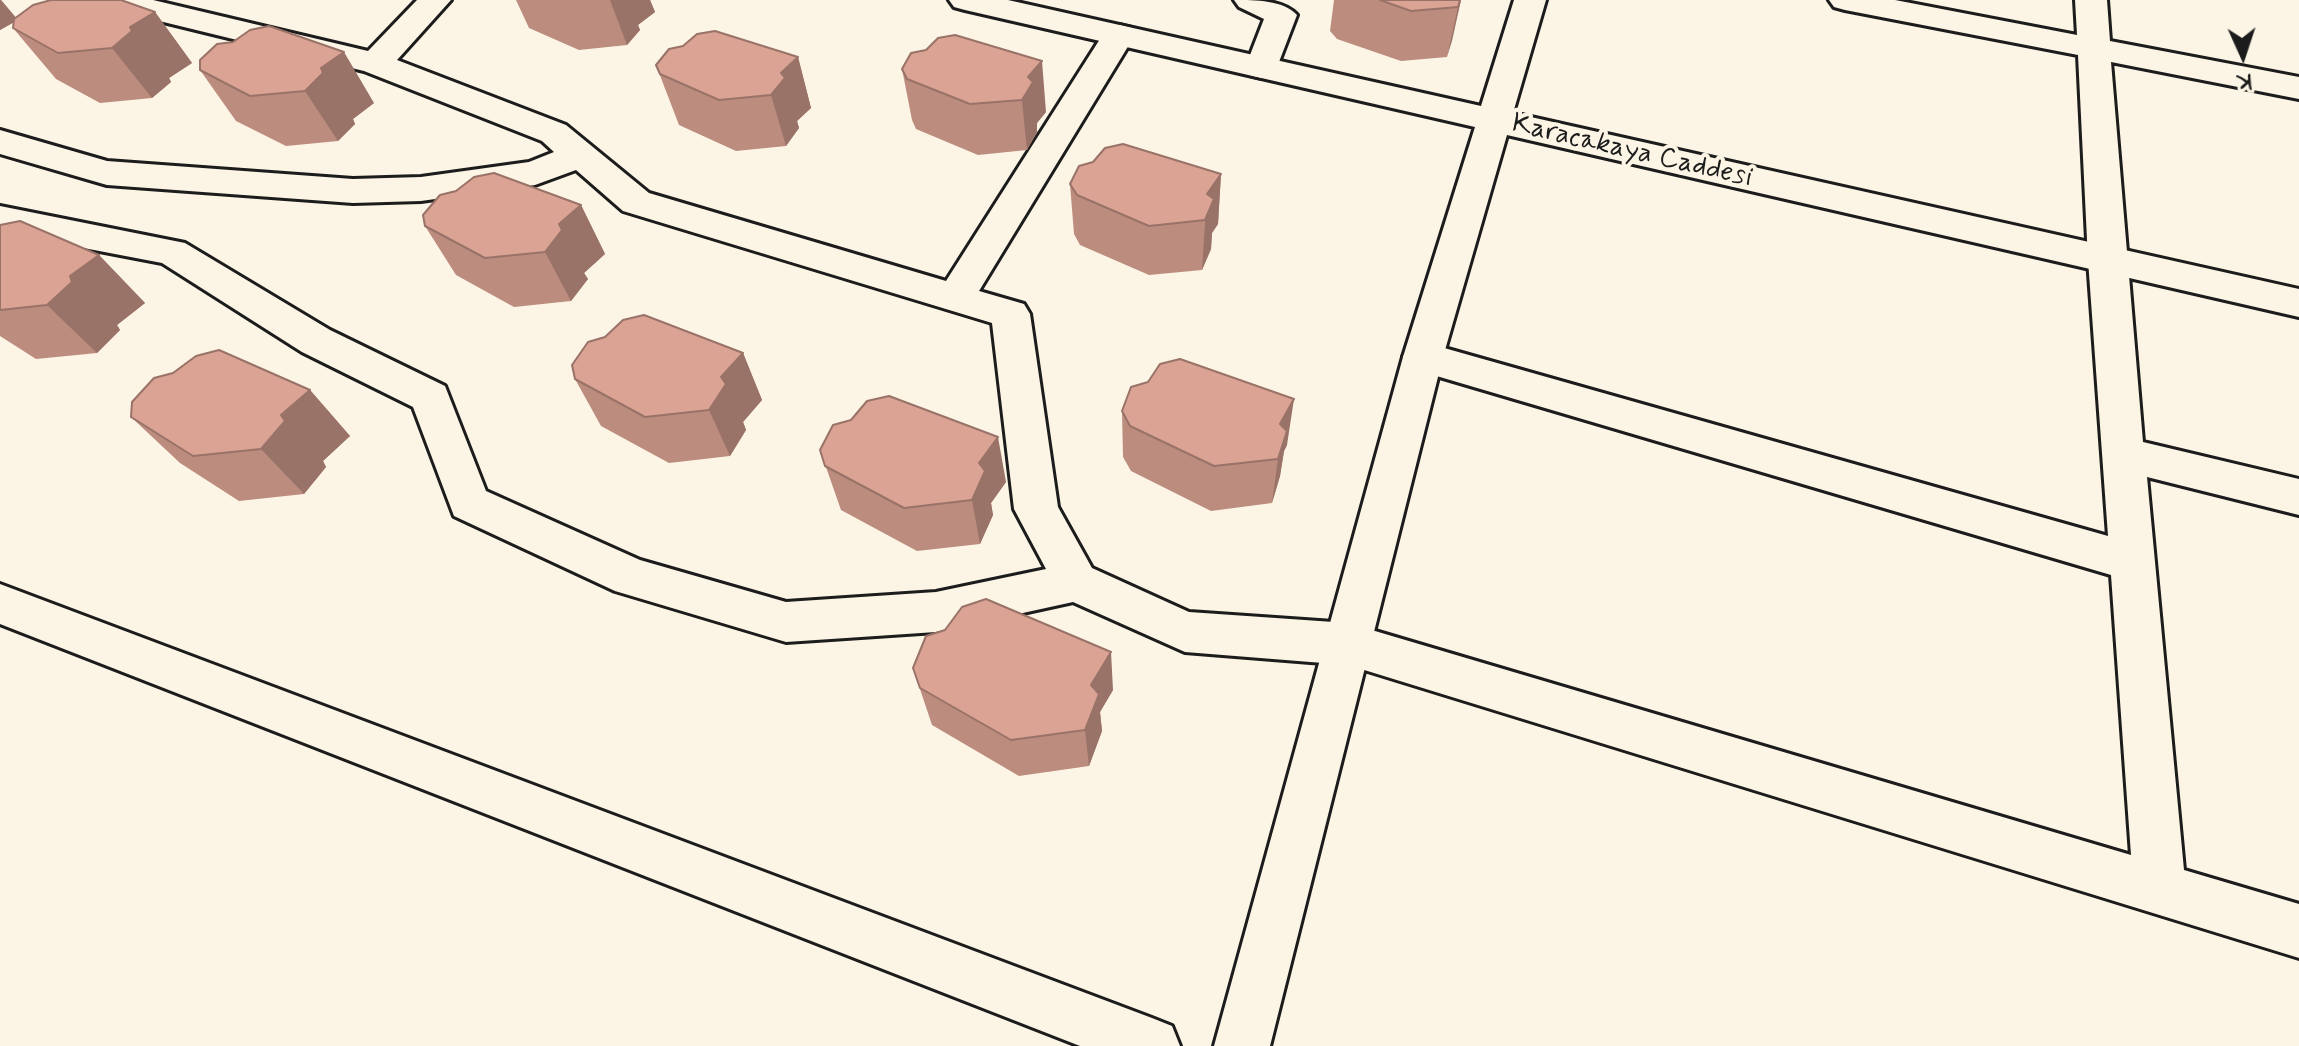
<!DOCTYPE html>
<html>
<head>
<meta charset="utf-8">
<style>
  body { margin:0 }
  #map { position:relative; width:2299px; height:1046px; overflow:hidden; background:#fcf5e5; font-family:Mynerve,sans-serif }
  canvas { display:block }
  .north { position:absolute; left:2203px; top:16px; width:80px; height:80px; -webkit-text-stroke:6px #fcf5e5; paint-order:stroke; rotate:177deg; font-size:22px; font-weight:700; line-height:32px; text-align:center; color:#1c1c1c }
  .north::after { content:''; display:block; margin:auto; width:28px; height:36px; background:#1c1c1c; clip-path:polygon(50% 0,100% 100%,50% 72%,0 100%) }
</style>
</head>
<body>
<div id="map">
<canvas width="2299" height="1046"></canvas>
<div class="north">K</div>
</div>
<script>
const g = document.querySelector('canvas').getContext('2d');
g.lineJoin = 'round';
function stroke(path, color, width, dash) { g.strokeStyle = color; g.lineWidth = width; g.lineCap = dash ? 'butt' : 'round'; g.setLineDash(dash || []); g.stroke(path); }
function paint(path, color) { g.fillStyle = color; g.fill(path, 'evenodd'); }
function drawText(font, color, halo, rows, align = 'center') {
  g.font = font + ' Mynerve,sans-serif'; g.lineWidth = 8; g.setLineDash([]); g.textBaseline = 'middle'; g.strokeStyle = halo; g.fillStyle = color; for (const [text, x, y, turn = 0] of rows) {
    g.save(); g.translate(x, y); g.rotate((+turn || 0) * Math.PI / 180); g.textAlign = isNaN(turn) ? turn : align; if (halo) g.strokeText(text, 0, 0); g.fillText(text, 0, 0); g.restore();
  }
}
const minor = new Path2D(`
  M 97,0 L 153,0 L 368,51 L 417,0 L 451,0 L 397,60 L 566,125 L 649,193 L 946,281 L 1107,28 L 1119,25 L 1131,28 L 1135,35 L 979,291 L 1024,304 L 1030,314 L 1058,507 L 1092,568 L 1189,612 L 1348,623 L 2131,855 L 2111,575 L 1423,372 L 1409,368 L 1403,357 L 1409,346 L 1423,342 L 2108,536 L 2088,260 L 2078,55 L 1845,10 L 1834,7 L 1829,0 L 1895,0 L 2077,35 L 2075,0 L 2107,0 L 2110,41 L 2299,77 L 2299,99 L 2111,62 L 2143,442 L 2299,479 L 2299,515 L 2147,477 L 2184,870 L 2299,904 L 2299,958 L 1348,665 L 1185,652 L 1073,602 L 936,632 L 786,642 L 615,591 L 454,516 L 413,407 L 302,352 L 162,263 L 0,232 L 0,206 L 185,243 L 330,330 L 445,386 L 486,491 L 640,560 L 786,602 L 936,592 L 1046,569 L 1014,509 L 992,323 L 623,211 L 576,170 L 535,185 L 421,201 L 353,203 L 107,185 L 0,154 L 0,130 L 107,161 L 353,179 L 421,177 L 529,162 L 554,152 L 542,141 L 364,71 L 102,7 Z
  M 1234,0 C 1256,0 1283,0 1297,15 L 1274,75 L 1262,78 L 1250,75 L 1245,68 L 1264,19 L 1239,7 Z`);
const tertiary = new Path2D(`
  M 949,0 L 1008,0 L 1481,106 L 1514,0 L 1546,0 L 1513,113 L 2299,289 L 2299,317 L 1507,135 L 1443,357 L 1270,1046 L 1214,1046 L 1403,357 L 1475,127 L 965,10 L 954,7 Z
  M 0,584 L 1152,1018 L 1172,1026 L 1180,1046 L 1080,1046 L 0,624 Z`);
stroke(minor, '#1c1c1c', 6);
stroke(tertiary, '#1c1c1c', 6);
paint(minor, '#fcf5e5');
paint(tertiary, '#fcf5e5');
paint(new Path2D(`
  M 0,0 L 1,0 L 16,18 L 155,12 L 192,63 L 169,78 L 171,82 L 152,98 L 100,103 L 56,79 L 13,28 L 14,22 L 0,30 Z
  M 516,0 L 650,0 L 655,12 L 638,25 L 640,30 L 627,45 L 579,50 L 529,28 Z
  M 1334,0 L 1461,0 L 1447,57 L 1401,61 L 1337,39 L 1330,31 Z
  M 926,50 L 1046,112 L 1037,123 L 1037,132 L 1027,150 L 978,155 L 916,129 L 912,120 L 902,69 Z
  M 798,57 L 811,108 L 797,121 L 799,128 L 786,146 L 736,151 L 679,125 L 656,65 Z
  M 200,70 L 374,103 L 353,119 L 355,124 L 338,141 L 286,146 L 236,121 Z
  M 1221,174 L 1218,224 L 1212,233 L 1211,249 L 1202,270 L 1149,275 L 1080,245 L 1074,234 L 1070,184 Z
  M 581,205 L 605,254 L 584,273 L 588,279 L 571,301 L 514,307 L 456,275 L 425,226 Z
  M 0,225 L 99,255 L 145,303 L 117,325 L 120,330 L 97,353 L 36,359 L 0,336 Z
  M 743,353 L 762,400 L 743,422 L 746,430 L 730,456 L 669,463 L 601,426 L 575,379 Z
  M 310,390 L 350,436 L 323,461 L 326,467 L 304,494 L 239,501 L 180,463 L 131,417 Z
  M 1122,411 L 1287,445 L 1284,451 L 1280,476 L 1272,503 L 1211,511 L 1131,471 L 1123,457 Z
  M 851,420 L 1006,482 L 991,503 L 993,515 L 980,544 L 917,551 L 841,510 L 820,450 Z
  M 913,668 L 1113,690 L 1100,712 L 1102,731 L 1089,766 L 1019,776 L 932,725 Z`), '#bc8c7f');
paint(new Path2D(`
  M 0,0 L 1,0 L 18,20 L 0,30 Z
  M 610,0 L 650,0 L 655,12 L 638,25 L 640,30 L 627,45 Z
  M 1461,0 L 1452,41 L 1447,57 L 1458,7 Z
  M 155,12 L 192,63 L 169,78 L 171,82 L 152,98 L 112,48 L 130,27 Z
  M 344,52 L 374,103 L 353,119 L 355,124 L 338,141 L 305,91 L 321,68 Z
  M 798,57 L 811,108 L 797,121 L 799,128 L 786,146 L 771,95 L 781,73 Z
  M 1042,61 L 1046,112 L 1037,123 L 1037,132 L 1027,150 L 1022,100 L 1028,77 Z
  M 1221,174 L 1218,224 L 1212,233 L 1211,249 L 1202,270 L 1207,194 Z
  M 581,205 L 605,254 L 584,273 L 588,279 L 571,301 L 545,252 L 559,224 Z
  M 99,255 L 145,303 L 117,325 L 120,330 L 97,353 L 47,305 L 70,276 Z
  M 743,353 L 762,400 L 743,422 L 746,430 L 730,456 L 709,410 L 721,377 Z
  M 310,390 L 350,436 L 323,461 L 326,467 L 304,494 L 261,449 L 281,415 Z
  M 1294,399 L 1287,445 L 1284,451 L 1280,476 L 1272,503 L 1278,459 L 1280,424 Z
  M 998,437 L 1006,482 L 991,503 L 993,515 L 980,544 L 972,500 L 979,463 Z
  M 1111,652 L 1113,690 L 1100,712 L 1102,731 L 1089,766 L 1085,730 L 1091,685 Z`), '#997268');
const building = new Path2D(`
  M 51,0 L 121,0 L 155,12 L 130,27 L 132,31 L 112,48 L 58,53 L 13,28 L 14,19 L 33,5 Z
  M 1380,0 L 1460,0 L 1458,7 L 1411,11 Z
  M 269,26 L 344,52 L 321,68 L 323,73 L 305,91 L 250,96 L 200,70 L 200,60 L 217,44 L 233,42 L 250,30 Z
  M 715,31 L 798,57 L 781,73 L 785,78 L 771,95 L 719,100 L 660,74 L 656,65 L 669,49 L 683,46 L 697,34 Z
  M 955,35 L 1042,61 L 1028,77 L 1033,82 L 1022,100 L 970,104 L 907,79 L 902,69 L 911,53 L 926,50 L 938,38 Z
  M 1123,144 L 1221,174 L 1207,194 L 1214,199 L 1205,220 L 1149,226 L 1077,195 L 1070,184 L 1079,166 L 1093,162 L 1105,148 Z
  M 494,173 L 581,205 L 559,224 L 562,230 L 545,252 L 485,258 L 425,226 L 423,215 L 440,195 L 456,191 L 474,177 Z
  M 20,221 L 99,255 L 70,276 L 72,282 L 47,305 L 0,310 L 0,225 Z
  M 644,315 L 743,353 L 721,377 L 726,384 L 709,410 L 645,417 L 575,379 L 572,365 L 588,342 L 605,337 L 623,320 Z
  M 219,350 L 310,390 L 281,415 L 285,421 L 261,449 L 193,456 L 131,417 L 132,402 L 154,378 L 173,373 L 196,356 Z
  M 1180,359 L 1294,399 L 1280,424 L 1287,431 L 1278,459 L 1214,466 L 1130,426 L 1122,411 L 1131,387 L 1148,382 L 1160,364 Z
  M 889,396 L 998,437 L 979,463 L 985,471 L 972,500 L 904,508 L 825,466 L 820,450 L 833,425 L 851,420 L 867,401 Z
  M 986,599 L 1111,652 L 1091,685 L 1099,694 L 1085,730 L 1011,740 L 920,688 L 913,668 L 926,636 L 945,630 L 962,607 Z`);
paint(building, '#dba394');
stroke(building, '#997268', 2);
drawText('28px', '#1c1c1c', '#fcf5e5', [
  ["Karacakaya Caddesi",1632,152,13]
]);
</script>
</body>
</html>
